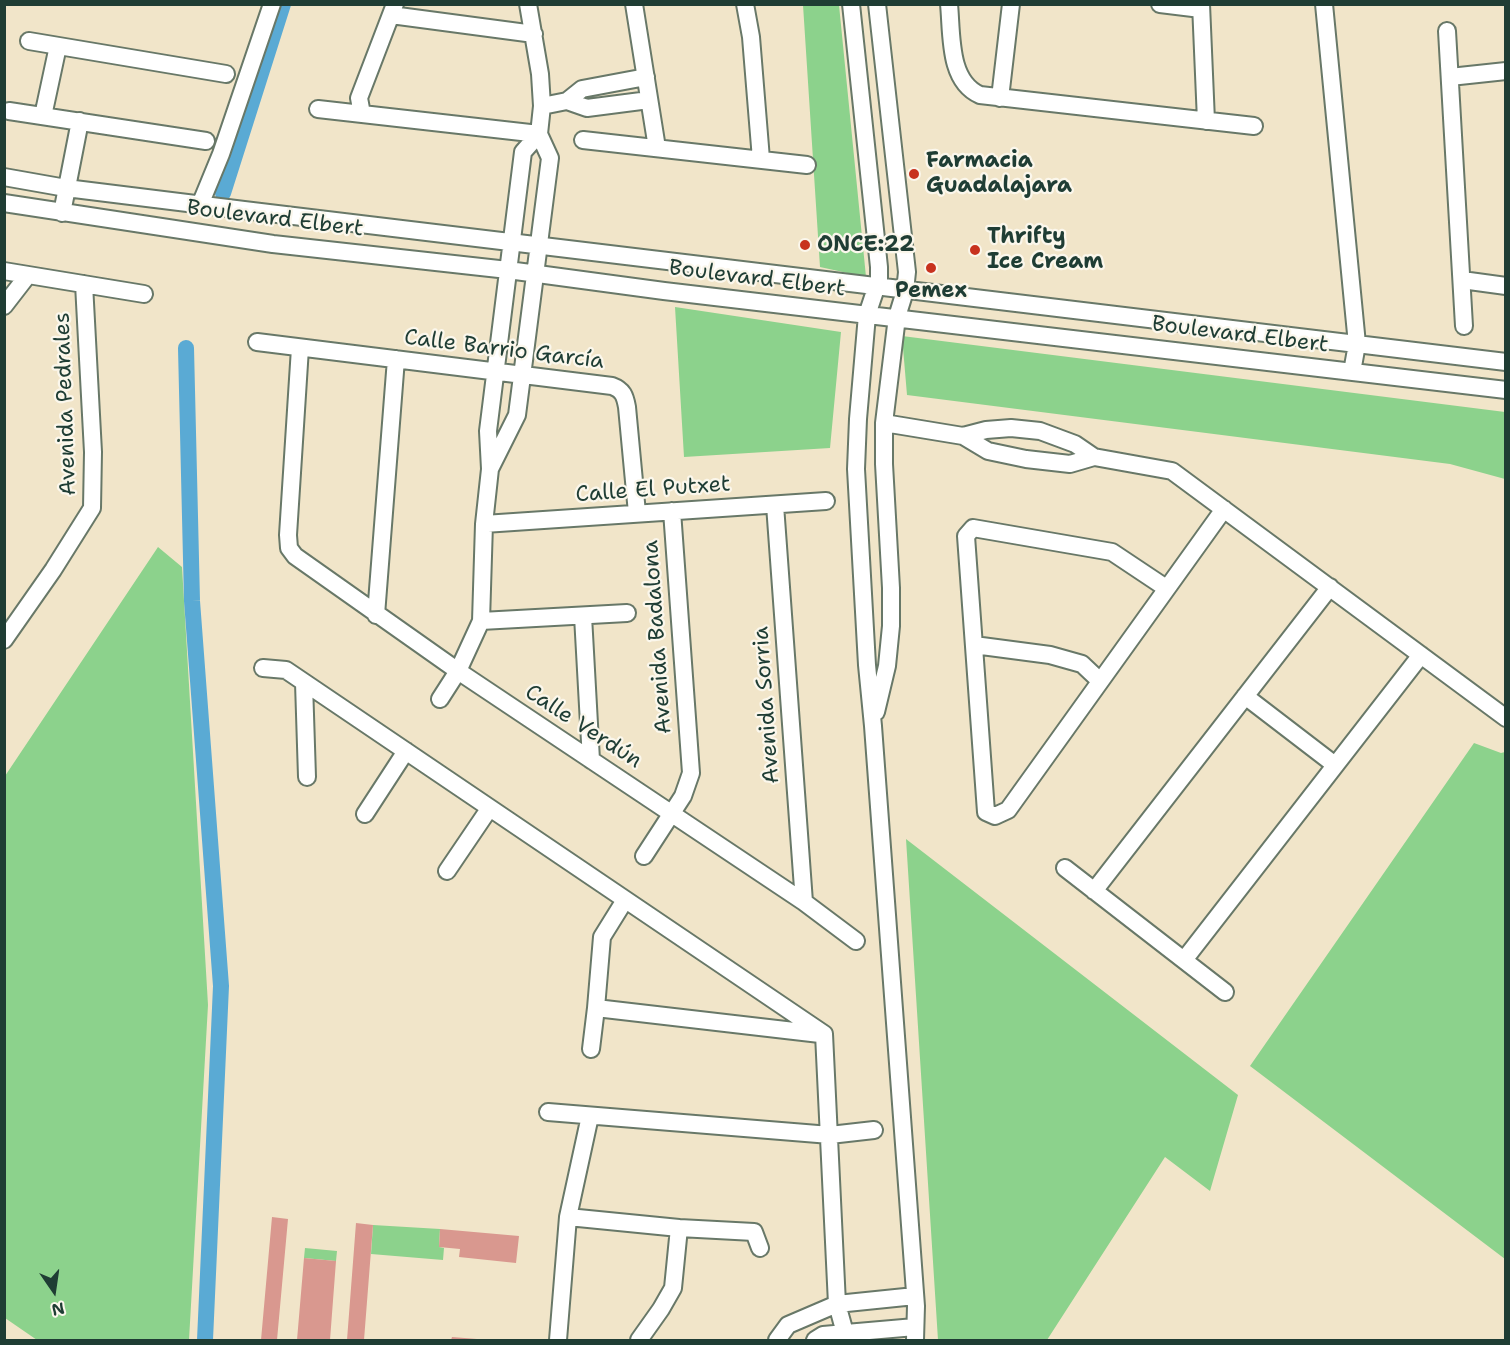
<!DOCTYPE html>
<html>
<head>
<meta charset="utf-8">
<style>
  body { margin:0 }
  #map { position:relative; width:1510px; height:1345px; overflow:hidden; background:#f1e5c9; font-family:"Shantell Sans",sans-serif }
  canvas { display:block }
  .frame { position:absolute; inset:0; border:6px solid #1f3d34; pointer-events:none }
  .north { position:absolute; left:24px; top:1261px; width:60px; height:60px; -webkit-text-stroke:4px #fbf7ec; paint-order:stroke; rotate:167deg; font-size:16px; font-weight:700; line-height:24px; text-align:center; color:#1f3d34 }
  .north::after { content:''; display:block; margin:auto; width:21px; height:27px; background:#1f3d34; clip-path:polygon(50% 0,100% 100%,50% 72%,0 100%) }
</style>
</head>
<body>
<div id="map">
<canvas width="1510" height="1345"></canvas>
<div class="frame"></div>
<div class="north">N</div>
</div>
<script>
const g = document.querySelector('canvas').getContext('2d');
g.lineJoin = 'round';
function paint(path, color) { g.fillStyle = color; g.fill(path, 'evenodd'); }
function stroke(path, color, width, dash) { g.strokeStyle = color; g.lineWidth = width; g.lineCap = dash ? 'butt' : 'round'; g.setLineDash(dash || []); g.stroke(path); }
function drawText(font, color, halo, rows, align = 'center') {
  g.font = font + ' "Shantell Sans",sans-serif'; g.lineWidth = 4.5; g.setLineDash([]); g.textBaseline = 'middle'; g.strokeStyle = halo; g.fillStyle = color; for (const [text, x, y, turn = 0] of rows) {
    g.save(); g.translate(x, y); g.rotate((+turn || 0) * Math.PI / 180); g.textAlign = isNaN(turn) ? turn : align; if (halo) g.strokeText(text, 0, 0); g.fillText(text, 0, 0); g.restore();
  }
}
paint(new Path2D(`
  M 803,5 L 839,5 L 866,277 L 820,267 Z
  M 675,307 L 841,332 L 830,448 L 684,457 Z
  M 902,336 L 1505,412 L 1505,479 L 1450,464 L 907,395 Z
  M 158,547 L 182,567 L 208,1005 L 189,1340 L 37,1340 L 5,1318 L 5,776 Z
  M 1474,743 L 1501,753 L 1505,752 L 1505,1259 L 1250,1066 Z
  M 906,839 L 1238,1095 L 1210,1191 L 1165,1157 L 1047,1340 L 938,1340 Z
  M 373,1225 L 440,1229 L 439,1247 L 444,1248 L 443,1260 L 371,1254 Z
  M 305,1248 L 337,1251 L 336,1261 L 304,1258 Z`), '#8cd28c');
stroke(new Path2D(`
  M 223,193 L 283,4
  M 186,348 L 192,601 L 221,986 L 205,1340`), '#5aaad4', 16);
paint(new Path2D(`
  M 272,1217 L 288,1219 L 277,1340 L 261,1340 Z
  M 356,1223 L 373,1225 L 364,1340 L 347,1340 Z
  M 440,1229 L 519,1236 L 516,1263 L 459,1257 L 460,1249 L 439,1247 Z
  M 304,1258 L 336,1261 L 330,1340 L 297,1340 Z
  M 452,1337 L 477,1339 L 477,1340 L 451,1340 Z`), '#d9988f');
const minor = new Path2D(`
  M 634,4 L 657,148
  M 745,4 L 751,37 L 761,159
  M 851,4 L 879,267 L 879,279 L 867,315 L 858,419 L 856,469 L 867,665 L 873,726 L 916,1306 L 915,1340
  M 949,4 C 952,34 948,81 980,95 L 1254,126
  M 1160,4 L 1201,9
  M 1201,4 L 1206,121
  M 1324,4 L 1357,344 L 1352,372
  M 391,15 L 534,34
  M 1447,31 L 1464,326
  M 29,41 L 226,74
  M 1450,77 L 1506,71
  M 1000,98 L 1011,4
  M 567,101 L 587,108 L 649,100
  M 542,106 L 567,101 L 582,89 L 646,77
  M 318,109 L 539,134
  M 9,111 L 206,141
  M 362,114 L 359,98 L 395,4
  M 43,116 L 58,46
  M 583,140 L 807,165
  M 4,177 L 66,188 L 244,210 L 1506,362
  M 4,203 L 273,244 L 508,270 L 664,291 L 1506,390
  M 200,205 L 221,154 L 272,4
  M 62,213 L 80,121
  M 4,271 L 144,294
  M 1462,280 L 1506,286
  M 4,306 L 28,275
  M 257,342 L 612,386 C 623,390 625,396 627,407 L 637,513
  M 300,348 L 288,535 L 289,548 L 295,556 L 458,671 L 804,902 L 856,941
  M 884,423 L 963,436 L 988,451 L 1026,459 L 1070,464 L 1094,457
  M 963,436 L 986,430 L 1011,428 L 1040,431 L 1075,444 L 1094,457 L 1172,471 L 1506,718
  M 490,469 L 517,415 L 550,158 L 539,134 L 542,106 L 540,74 L 528,4
  M 775,505 L 804,902
  M 484,524 L 826,501
  M 1166,588 L 1112,552 L 973,528 L 966,536 L 986,812 L 995,816 L 1008,810 L 1224,509
  M 376,615 L 396,359
  M 583,616 L 591,760
  M 481,621 L 627,613
  M 4,640 L 53,570 L 92,508 L 93,452 L 84,284
  M 974,645 L 1050,655 L 1082,664 L 1100,681
  M 263,668 L 286,670 L 824,1034 L 837,1304 L 845,1333
  M 304,683 L 307,777
  M 1245,696 L 1335,765
  M 440,699 L 458,671 L 481,621 L 484,524 L 490,469 L 488,431 L 523,152 L 539,134
  M 876,712 L 887,666 L 891,626 L 891,588 L 884,464 L 884,423 L 897,317 L 905,291 L 907,272 L 877,4
  M 365,814 L 406,751
  M 644,856 L 683,796 L 691,773 L 672,511
  M 1065,868 L 1225,992
  M 447,871 L 489,809
  M 1094,891 L 1330,587
  M 1184,960 L 1421,655
  M 596,1008 L 602,937 L 625,900
  M 591,1049 L 596,1008 L 820,1034
  M 548,1112 L 830,1135 L 874,1130
  M 568,1217 L 679,1228 L 754,1232 L 760,1248
  M 558,1340 L 568,1217 L 590,1116
  M 639,1340 L 661,1309 L 673,1288 L 679,1228
  M 777,1340 L 788,1325 L 837,1304 L 915,1296
  M 815,1340 L 823,1335 L 915,1327`);
stroke(minor, '#687868', 20);
stroke(minor, '#fff', 16);
for (const [x, y, r, color] of [
  [914,174,6,"#c8321e"],
  [805,245,6,"#c8321e"],
  [975,250,6,"#c8321e"],
  [931,268,6,"#c8321e"]
]) { const dot = new Path2D(); dot.arc(x, y, r, 0, 2 * Math.PI); g.fillStyle = color; g.fill(dot); stroke(dot, '#fbf7ec', 2); }
drawText('bold 22px', '#1f3d34', '#fbf7ec', [
  ["Farmacia",926,161],
  ["Guadalajara",926,186],
  ["Thrifty",987,237],
  ["Ice Cream",987,262],
  ["ONCE:22",817,245],
  ["Pemex",931,291,"center"]
], 'left');
drawText('22px', '#1f3d34', '#fbf7ec', [
  ["Boulevard Elbert",275,219,7],
  ["Boulevard Elbert",757,279,7],
  ["Boulevard Elbert",1240,335,7],
  ["Calle Barrio García",504,350,7],
  ["Avenida Pedrales",66,404,-92],
  ["Calle El Putxet",653,490,-4],
  ["Avenida Badalona",658,637,-94],
  ["Avenida Sorria",767,705,-94],
  ["Calle Verdún",583,727,33]
]);
</script>
</body>
</html>
